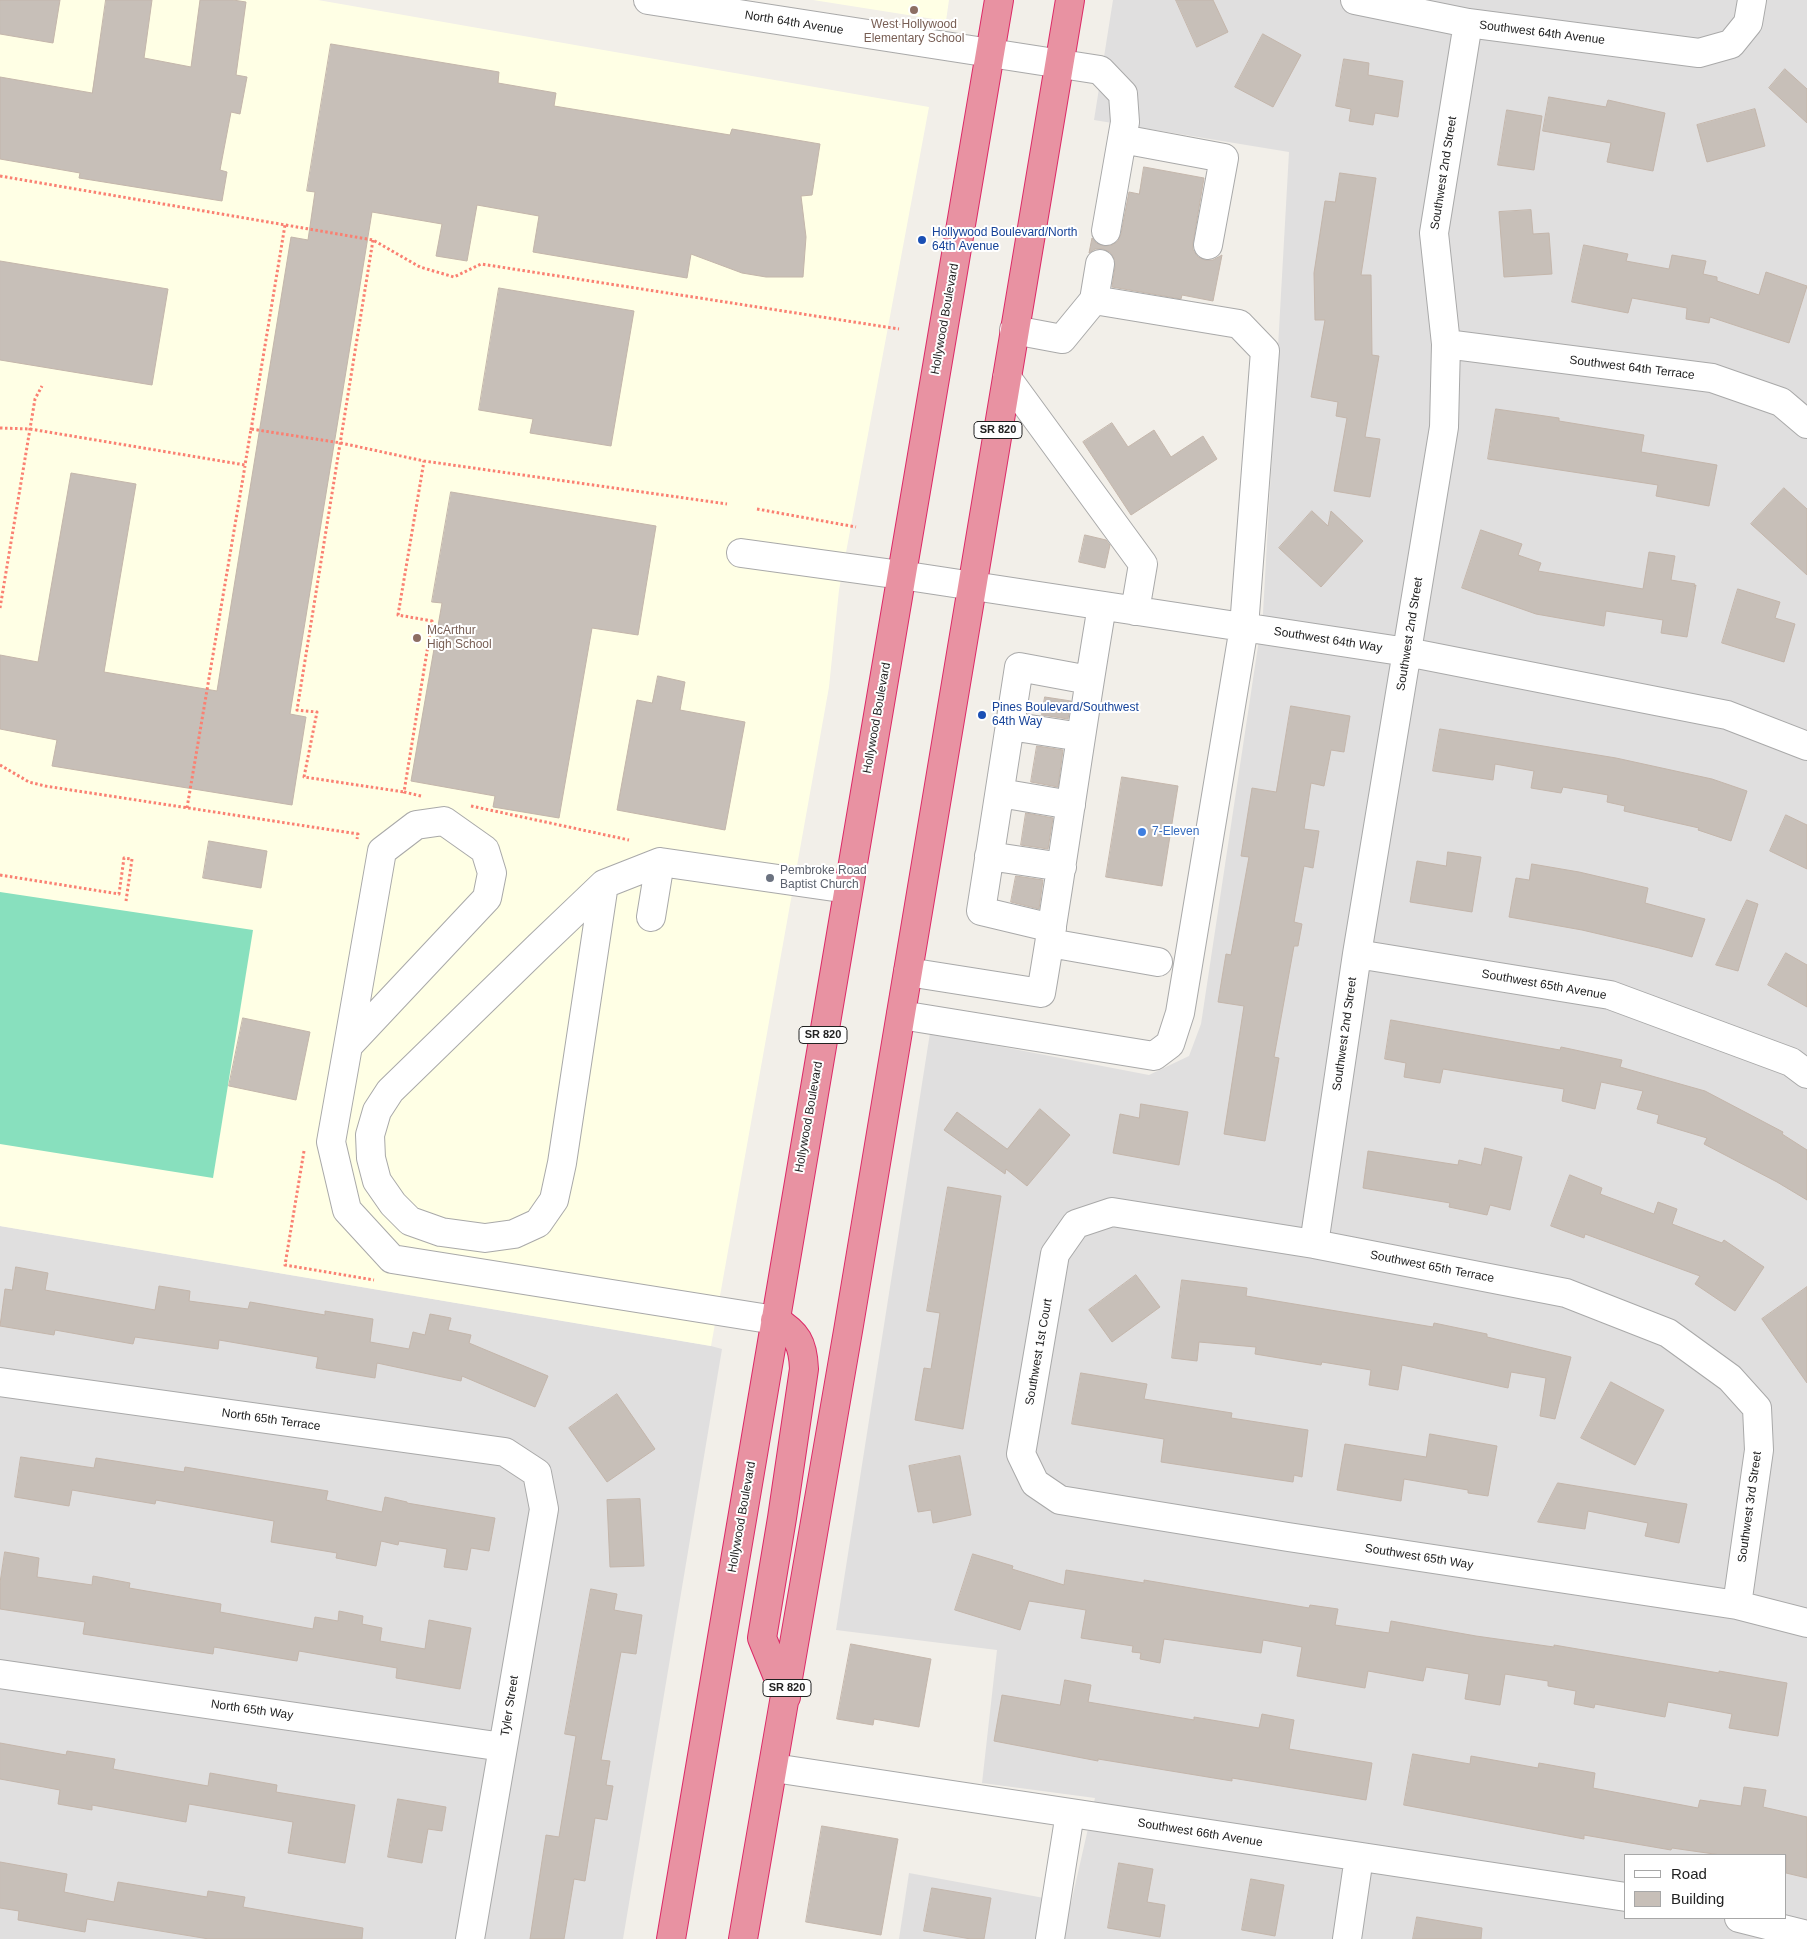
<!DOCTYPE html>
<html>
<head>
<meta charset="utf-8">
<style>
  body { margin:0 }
  #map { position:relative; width:1807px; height:1939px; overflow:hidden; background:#f2efe9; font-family:Arial,sans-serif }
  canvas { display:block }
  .legend { position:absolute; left:1624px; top:1854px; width:162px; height:65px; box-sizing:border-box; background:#fff; border:1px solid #a7a7a7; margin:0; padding:6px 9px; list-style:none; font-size:15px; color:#222 }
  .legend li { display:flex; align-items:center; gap:10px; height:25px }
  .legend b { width:25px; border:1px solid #a7a7a7 }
</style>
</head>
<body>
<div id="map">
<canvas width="1807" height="1939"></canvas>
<ul class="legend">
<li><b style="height:6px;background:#fff"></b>Road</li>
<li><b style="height:14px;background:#c7bfb8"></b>Building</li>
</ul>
</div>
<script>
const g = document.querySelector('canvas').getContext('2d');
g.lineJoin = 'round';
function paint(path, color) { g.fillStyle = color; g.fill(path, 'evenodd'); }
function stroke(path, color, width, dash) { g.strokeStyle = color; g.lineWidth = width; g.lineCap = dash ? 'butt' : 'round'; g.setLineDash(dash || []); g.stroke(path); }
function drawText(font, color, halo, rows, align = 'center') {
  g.font = font + ' Arial,sans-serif'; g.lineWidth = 4; g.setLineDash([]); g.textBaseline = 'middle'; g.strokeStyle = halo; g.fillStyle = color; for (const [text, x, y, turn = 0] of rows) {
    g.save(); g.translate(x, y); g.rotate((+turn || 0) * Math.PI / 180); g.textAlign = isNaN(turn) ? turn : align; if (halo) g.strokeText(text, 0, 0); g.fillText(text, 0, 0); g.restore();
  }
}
paint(new Path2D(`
  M 1113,0 L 1807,0 L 1807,1939 L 899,1939 L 909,1873 L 1071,1903 L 1095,1798 L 982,1783 L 997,1650 L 836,1630 L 930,1033 L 1149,1075 L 1189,1056 L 1201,1024 L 1263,613 L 1289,152 L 1094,120 ZM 1626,1855 L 1786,1855 L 1786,1918 L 1626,1918 Z
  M 0,1226 L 711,1346 L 722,1349 L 623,1939 L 0,1939 Z`), '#e0dfdf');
paint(new Path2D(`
  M 0,0 L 318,0 L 929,107 L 839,590 L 829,687 L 711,1346 L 0,1226 Z
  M 813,0 L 949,0 L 946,21 Z`), '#ffffe5');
paint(new Path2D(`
  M 0,892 L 253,930 L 213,1178 L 0,1144 Z`), '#88e0be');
const building = new Path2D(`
  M 0,0 L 60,0 L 53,43 L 0,34 Z
  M 106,0 L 152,0 L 144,58 L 191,67 L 200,0 L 233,0 L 246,2 L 236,75 L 247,77 L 240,114 L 231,112 L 220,170 L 227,172 L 222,201 L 79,178 L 80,173 L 0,159 L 0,77 L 92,93 Z
  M 1176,0 L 1213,0 L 1228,32 L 1197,47 Z
  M 1263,34 L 1301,55 L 1273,107 L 1235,87 Z
  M 331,44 L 499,72 L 498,83 L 556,93 L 554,106 L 730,135 L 732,129 L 820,144 L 812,195 L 801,196 L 806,237 L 803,277 L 766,277 L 742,273 L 691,254 L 687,278 L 533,252 L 539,216 L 477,205 L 467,261 L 436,256 L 442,224 L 372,212 L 290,714 L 306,717 L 292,805 L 52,766 L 57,740 L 0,729 L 0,655 L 38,662 L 71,473 L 136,484 L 104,672 L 217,691 L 291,237 L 308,240 L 315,192 L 307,191 Z
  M 1344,59 L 1369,63 L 1368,75 L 1403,81 L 1398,117 L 1375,113 L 1373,125 L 1349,121 L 1351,109 L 1336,106 Z
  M 1785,69 L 1807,89 L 1807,123 L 1769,88 Z
  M 1549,97 L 1606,107 L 1608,100 L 1665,113 L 1653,171 L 1607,162 L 1611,143 L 1543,131 Z
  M 1755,109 L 1765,146 L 1707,162 L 1697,125 Z
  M 1507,110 L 1542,116 L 1534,170 L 1498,165 Z
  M 1144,167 L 1204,178 L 1193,243 L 1193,250 L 1198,257 L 1205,260 L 1213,260 L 1222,255 L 1213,301 L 1182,295 L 1181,299 L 1112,287 L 1115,267 L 1114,258 L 1110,252 L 1103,249 L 1095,249 L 1089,253 L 1092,238 L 1096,243 L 1104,246 L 1112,245 L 1118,241 L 1121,234 L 1129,192 L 1139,194 Z
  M 1340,173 L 1376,178 L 1361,275 L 1371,275 L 1372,355 L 1379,356 L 1365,437 L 1380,439 L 1370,497 L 1334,491 L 1347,418 L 1336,416 L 1338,402 L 1311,397 L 1325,320 L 1315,320 L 1314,273 L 1325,201 L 1335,202 Z
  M 1531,210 L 1533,234 L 1549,233 L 1552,274 L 1504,277 L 1499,212 Z
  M 1584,245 L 1628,254 L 1626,261 L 1669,269 L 1672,255 L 1706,261 L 1703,274 L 1717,277 L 1717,281 L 1759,295 L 1766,272 L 1807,286 L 1789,343 L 1710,317 L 1709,323 L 1686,319 L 1687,308 L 1632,298 L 1628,313 L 1572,302 Z
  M 0,261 L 168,289 L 152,385 L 0,360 Z
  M 499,288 L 634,311 L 611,446 L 530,433 L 533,419 L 479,410 Z
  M 1496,409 L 1559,418 L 1559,421 L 1644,435 L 1641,452 L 1717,465 L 1709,506 L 1656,496 L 1658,485 L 1488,459 Z
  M 1112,423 L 1128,447 L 1154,430 L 1171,457 L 1203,436 L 1217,459 L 1131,515 L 1083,442 Z
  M 1784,488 L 1807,509 L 1807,575 L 1751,524 Z
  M 451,492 L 656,526 L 638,635 L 592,628 L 559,818 L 493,807 L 495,796 L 411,781 L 442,603 L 432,602 Z
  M 1312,511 L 1328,526 L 1331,511 L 1363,541 L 1321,587 L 1279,548 Z
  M 1481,530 L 1522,544 L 1518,555 L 1541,563 L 1538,571 L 1643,589 L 1649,552 L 1675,556 L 1671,580 L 1695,584 L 1694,587 L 1696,585 L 1687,637 L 1661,633 L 1663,620 L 1606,611 L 1604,626 L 1536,614 L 1462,588 Z
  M 1085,535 L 1106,540 L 1110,545 L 1105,568 L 1079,562 Z
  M 1738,589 L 1780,602 L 1775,618 L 1795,624 L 1784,662 L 1722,643 Z
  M 658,676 L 685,682 L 680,710 L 745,722 L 725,830 L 617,810 L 637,700 L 652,703 Z
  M 1045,697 L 1071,701 L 1068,719 L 1042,715 Z
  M 1291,706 L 1350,716 L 1344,752 L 1331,750 L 1324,786 L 1311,783 L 1304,829 L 1319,831 L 1313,868 L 1304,866 L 1294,922 L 1302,924 L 1298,946 L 1294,946 L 1274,1057 L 1279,1058 L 1265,1141 L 1224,1134 L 1244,1006 L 1218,1002 L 1226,954 L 1231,955 L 1249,857 L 1241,856 L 1252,788 L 1276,792 Z
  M 1440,729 L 1616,758 L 1712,779 L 1747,791 L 1731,841 L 1698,830 L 1699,828 L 1624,811 L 1625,806 L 1607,802 L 1608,795 L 1563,787 L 1561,793 L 1531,788 L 1534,771 L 1495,764 L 1493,780 L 1433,771 Z
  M 1037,746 L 1063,750 L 1058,787 L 1031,782 Z
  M 1122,777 L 1178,786 L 1162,886 L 1106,877 Z
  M 1026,813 L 1053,818 L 1048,849 L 1021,845 Z
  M 1786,815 L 1807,825 L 1807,869 L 1770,851 Z
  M 209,841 L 267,851 L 261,888 L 203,878 Z
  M 1448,852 L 1481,857 L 1472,912 L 1410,902 L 1417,861 L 1446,866 Z
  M 1532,864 L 1579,872 L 1648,888 L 1645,903 L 1705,919 L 1692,957 L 1659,948 L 1582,930 L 1509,917 L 1516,878 L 1529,880 Z
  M 1016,876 L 1043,880 L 1039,909 L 1011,902 Z
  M 1747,900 L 1758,904 L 1738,971 L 1716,965 Z
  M 1786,953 L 1807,965 L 1807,1007 L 1768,985 Z
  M 243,1018 L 310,1032 L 296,1100 L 229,1086 Z
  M 1391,1020 L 1560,1050 L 1561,1047 L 1622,1060 L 1620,1067 L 1705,1091 L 1783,1132 L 1782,1134 L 1807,1150 L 1807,1200 L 1777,1182 L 1704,1144 L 1707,1138 L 1657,1123 L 1659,1115 L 1637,1109 L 1643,1091 L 1601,1082 L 1595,1109 L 1562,1101 L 1564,1089 L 1443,1069 L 1440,1083 L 1404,1077 L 1406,1063 L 1385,1059 Z
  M 1141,1104 L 1188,1112 L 1179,1165 L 1113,1153 L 1120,1114 L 1139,1118 Z
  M 1040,1109 L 1070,1135 L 1027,1186 L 1006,1169 L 1005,1174 L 944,1130 L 957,1112 L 1007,1149 Z
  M 1485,1148 L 1522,1157 L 1510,1210 L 1490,1205 L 1487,1215 L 1449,1207 L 1450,1203 L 1363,1188 L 1368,1151 L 1458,1165 L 1459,1160 L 1481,1165 Z
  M 1570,1175 L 1602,1188 L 1600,1194 L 1654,1214 L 1658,1202 L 1677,1209 L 1672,1224 L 1722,1243 L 1724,1240 L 1764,1267 L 1735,1311 L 1695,1284 L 1700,1276 L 1585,1234 L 1584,1238 L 1551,1226 Z
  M 948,1187 L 1001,1196 L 963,1429 L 915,1420 L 924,1368 L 931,1369 L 940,1313 L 927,1311 Z
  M 16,1267 L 48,1273 L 45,1290 L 155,1310 L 159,1286 L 190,1291 L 189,1301 L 248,1309 L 250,1302 L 325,1315 L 325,1311 L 373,1319 L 370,1342 L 409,1349 L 413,1332 L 425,1335 L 430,1314 L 451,1318 L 448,1330 L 471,1335 L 469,1343 L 548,1376 L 535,1407 L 462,1376 L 461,1381 L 377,1363 L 375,1378 L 316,1368 L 318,1357 L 219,1340 L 218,1349 L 135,1337 L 133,1344 L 55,1330 L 54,1335 L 0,1326 L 5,1289 L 12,1290 Z
  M 1136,1275 L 1160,1307 L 1112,1342 L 1089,1310 Z
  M 1182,1280 L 1247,1288 L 1246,1296 L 1433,1327 L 1434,1323 L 1487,1334 L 1487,1337 L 1571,1357 L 1555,1419 L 1540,1416 L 1546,1378 L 1511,1372 L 1508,1388 L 1402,1365 L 1398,1390 L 1369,1385 L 1371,1370 L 1322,1362 L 1321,1365 L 1255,1354 L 1256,1347 L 1199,1342 L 1197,1361 L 1172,1358 Z
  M 1807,1287 L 1807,1383 L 1762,1319 Z
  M 1081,1373 L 1147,1384 L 1144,1399 L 1232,1413 L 1231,1418 L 1308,1430 L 1302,1477 L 1294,1475 L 1293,1482 L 1161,1462 L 1164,1439 L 1072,1424 Z
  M 1611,1382 L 1664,1410 L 1635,1465 L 1581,1438 Z
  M 617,1394 L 655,1449 L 607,1482 L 569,1428 Z
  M 1430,1434 L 1497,1446 L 1488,1496 L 1468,1493 L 1468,1490 L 1404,1479 L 1401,1501 L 1337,1490 L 1345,1444 L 1426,1457 Z
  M 960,1456 L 971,1515 L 933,1523 L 931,1510 L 918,1512 L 909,1466 Z
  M 21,1457 L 94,1468 L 96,1458 L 184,1472 L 185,1467 L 328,1491 L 326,1500 L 382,1512 L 385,1497 L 407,1502 L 407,1503 L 495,1518 L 489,1551 L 471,1548 L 467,1570 L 444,1567 L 447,1549 L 399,1541 L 398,1545 L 381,1541 L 376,1566 L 336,1558 L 337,1553 L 271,1542 L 274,1521 L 156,1500 L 155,1504 L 72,1490 L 69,1506 L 15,1497 Z
  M 1558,1483 L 1687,1504 L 1679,1543 L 1645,1536 L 1648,1523 L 1588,1511 L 1585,1529 L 1538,1522 Z
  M 640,1499 L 644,1566 L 610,1567 L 607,1500 Z
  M 5,1552 L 39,1558 L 37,1577 L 92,1585 L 93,1576 L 130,1583 L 129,1588 L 221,1604 L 220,1612 L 313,1629 L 315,1617 L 338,1621 L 339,1611 L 363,1616 L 362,1624 L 382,1628 L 380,1641 L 425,1649 L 429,1620 L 471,1628 L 460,1689 L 396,1678 L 397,1668 L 299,1651 L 297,1661 L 214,1647 L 213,1654 L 83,1634 L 85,1622 L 0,1609 L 0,1583 Z
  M 973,1554 L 1013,1566 L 1012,1569 L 1064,1585 L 1066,1570 L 1144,1583 L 1144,1580 L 1309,1608 L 1310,1605 L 1338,1609 L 1335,1625 L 1389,1633 L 1391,1621 L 1476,1636 L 1554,1647 L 1554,1645 L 1719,1673 L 1719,1671 L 1787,1683 L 1778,1736 L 1729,1728 L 1732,1714 L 1668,1702 L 1665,1717 L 1595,1704 L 1594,1708 L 1574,1704 L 1576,1691 L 1548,1686 L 1548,1681 L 1505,1674 L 1500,1705 L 1465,1699 L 1469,1674 L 1426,1667 L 1423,1681 L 1368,1671 L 1365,1688 L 1297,1676 L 1302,1647 L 1263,1640 L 1261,1653 L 1164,1639 L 1160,1663 L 1140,1659 L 1141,1653 L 1132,1652 L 1133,1646 L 1081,1638 L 1086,1610 L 1029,1601 L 1020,1630 L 955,1610 Z
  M 591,1589 L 617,1594 L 614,1610 L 642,1615 L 636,1654 L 621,1652 L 601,1760 L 610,1761 L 606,1785 L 613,1786 L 607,1820 L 595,1818 L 585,1881 L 574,1879 L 564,1939 L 530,1939 L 546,1835 L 559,1837 L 576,1736 L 565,1734 Z
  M 851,1644 L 931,1659 L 919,1727 L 874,1719 L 873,1725 L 837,1719 Z
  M 1065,1680 L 1091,1685 L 1088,1702 L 1194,1720 L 1194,1717 L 1259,1728 L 1262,1714 L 1294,1720 L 1289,1749 L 1372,1763 L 1366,1800 L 1232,1778 L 1232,1781 L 1098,1759 L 1098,1761 L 994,1741 L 1002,1695 L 1060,1705 Z
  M 0,1743 L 66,1755 L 67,1751 L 115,1759 L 113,1769 L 208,1786 L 210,1773 L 277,1785 L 276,1792 L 355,1805 L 345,1863 L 288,1853 L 293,1822 L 189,1804 L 186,1822 L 92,1805 L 92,1810 L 58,1804 L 60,1790 L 0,1779 Z
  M 1413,1754 L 1470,1764 L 1471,1756 L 1538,1768 L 1539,1763 L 1595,1773 L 1593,1788 L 1698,1808 L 1700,1800 L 1741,1806 L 1744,1787 L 1766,1790 L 1763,1807 L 1807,1817 L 1807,1878 L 1786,1873 L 1786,1855 L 1721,1855 L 1672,1848 L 1671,1850 L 1584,1835 L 1584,1839 L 1404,1805 Z
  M 398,1799 L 446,1807 L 442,1831 L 428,1829 L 422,1863 L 388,1857 Z
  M 822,1826 L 898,1839 L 881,1935 L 806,1922 Z
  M 0,1862 L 67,1874 L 64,1892 L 114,1902 L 118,1882 L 207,1897 L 208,1891 L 245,1897 L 243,1907 L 363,1928 L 362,1939 L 209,1939 L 87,1919 L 85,1932 L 18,1920 L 19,1911 L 0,1908 Z
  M 1119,1863 L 1153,1869 L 1147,1902 L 1165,1905 L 1160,1937 L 1108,1928 Z
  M 1251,1879 L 1284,1885 L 1275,1936 L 1242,1930 Z
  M 932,1888 L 991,1898 L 984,1939 L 971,1939 L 924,1931 Z
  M 1417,1917 L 1482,1928 L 1481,1939 L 1413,1939 Z`);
paint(building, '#c7bfb8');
stroke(building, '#c4b6ab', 1);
const minor = new Path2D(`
  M 648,0 L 1100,70 L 1123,94 L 1125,122 L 1106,231
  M 1355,0 L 1468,23 L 1699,53 L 1731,44 L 1748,23 L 1752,0
  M 1122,139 L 1224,158 L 1208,245
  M 1014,330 L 1062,339 L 1094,300 L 1100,264
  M 1446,344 L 1712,378 L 1781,402 L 1807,424
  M 1007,378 L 1143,564 L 1135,611
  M 741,553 L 901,575 L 1407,652 L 1727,715 L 1807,746
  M 1010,726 L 1081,737
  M 1000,793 L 1071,805
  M 989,856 L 1062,867
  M 604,884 L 562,1163 L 554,1200 L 538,1223 L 514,1234 L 485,1238 L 441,1232 L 410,1221 L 393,1204 L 377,1181 L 371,1158 L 370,1135 L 377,1111 L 390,1091 L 538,947 L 604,884 L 660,862 L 848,889
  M 651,917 L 660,862
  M 1052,928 L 981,911 L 1019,667 L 1089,680
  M 1050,943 L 1158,962
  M 1357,954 L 1610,995 L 1791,1062 L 1807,1074
  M 908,972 L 1041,993 C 1063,864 1080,735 1102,606
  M 901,1015 L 1154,1056 L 1170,1044 L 1180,1013 L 1244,627 L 1265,351 L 1239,324 L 1094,300
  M 348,1046 L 382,851 L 416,825 L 444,821 L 485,850 L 492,873 L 487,898 L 348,1046 L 331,1142 L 347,1210 L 392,1259 L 775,1320
  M 1314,1244 L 1357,954 L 1444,427 L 1446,344 L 1434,233 L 1468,23
  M 0,1382 L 505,1452 L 537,1473 L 544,1509 L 470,1939
  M 1737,1605 L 1759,1450 L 1757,1408 L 1730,1378 L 1668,1333 L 1566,1293 L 1314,1244 L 1112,1212 L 1076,1224 L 1055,1254 L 1021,1454 L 1035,1483 L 1060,1500 L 1288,1537 L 1737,1605 L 1807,1623
  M 0,1674 L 503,1747
  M 774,1768 L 1626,1897
  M 1739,1918 L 1807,1935
  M 1050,1939 L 1070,1813
  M 1347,1939 L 1359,1857`);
const highway = new Path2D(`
  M 775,1320 C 797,1333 803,1343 804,1369 L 782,1518 L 762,1638 L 786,1697
  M 671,1939 L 999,0
  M 743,1939 L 848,1331 L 1070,0`);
stroke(minor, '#a9a9a9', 30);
stroke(highway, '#dc2a67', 30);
stroke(new Path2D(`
  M 0,176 L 373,240 L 420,267 L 454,277 L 481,264 L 899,329
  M 373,240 L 297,710 L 317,712 L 304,777 L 404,792
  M 0,428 L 30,429 L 245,465 L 251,429 L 341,443 L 424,461 L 727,504
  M 251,430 L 285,225
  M 757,509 L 856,527
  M 0,608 L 35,399 L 42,386
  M 0,765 L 29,782 L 45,786 L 358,834 L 357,839
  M 421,796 L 404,792 L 432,621 L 398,615 L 424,461
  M 471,806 L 629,840
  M 187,808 L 245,466
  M 0,875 L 119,894 L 124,858 L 132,859 L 126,901
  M 304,1151 L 285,1265 L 374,1280`), '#fa8072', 3, [2.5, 2.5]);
stroke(minor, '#fff', 28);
stroke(highway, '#e892a2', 28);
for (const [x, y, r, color] of [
  [914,10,5,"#8d6e63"],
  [922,240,5,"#1a4fb4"],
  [417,638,5,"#8d6e63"],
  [982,715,5,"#1a4fb4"],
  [1142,832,5,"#3f7fe0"],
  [770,878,5,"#6b7280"]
]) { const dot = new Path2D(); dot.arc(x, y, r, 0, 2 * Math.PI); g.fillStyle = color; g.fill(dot); stroke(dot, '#fff', 2); }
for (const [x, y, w] of [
  [998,430,48],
  [823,1035,48],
  [787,1688,48]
]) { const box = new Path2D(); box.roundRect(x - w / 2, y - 8.5, w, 17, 4); g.fillStyle = '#fff'; g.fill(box); stroke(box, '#222', 1); }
drawText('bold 11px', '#222', null, [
  ["SR 820",998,430],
  ["SR 820",823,1035],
  ["SR 820",787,1688]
]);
drawText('12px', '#222', '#fff', [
  ["North 64th Avenue",794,23,9],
  ["Southwest 64th Avenue",1542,33,7],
  ["Southwest 2nd Street",1444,173,-81],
  ["Hollywood Boulevard",945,319,-80],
  ["Southwest 64th Terrace",1632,368,7],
  ["Southwest 2nd Street",1410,634,-81],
  ["Southwest 64th Way",1328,640,9],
  ["Hollywood Boulevard",877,718,-80],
  ["Southwest 65th Avenue",1544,985,10],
  ["Southwest 2nd Street",1345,1034,-82],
  ["Hollywood Boulevard",809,1117,-80],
  ["Southwest 65th Terrace",1432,1267,11],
  ["Southwest 1st Court",1039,1352,-80],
  ["North 65th Terrace",271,1420,8],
  ["Southwest 3rd Street",1750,1507,-82],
  ["Hollywood Boulevard",742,1517,-80],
  ["Southwest 65th Way",1419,1557,9],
  ["Tyler Street",510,1706,-81],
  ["North 65th Way",252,1710,8],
  ["Southwest 66th Avenue",1200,1833,9]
]);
drawText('12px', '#785e54', '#fff', [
  ["West Hollywood",914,25],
  ["Elementary School",914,39],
  ["McArthur",427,631,"left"],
  ["High School",427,645,"left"]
]);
drawText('12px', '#164399', '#fff', [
  ["Hollywood Boulevard/North",932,233],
  ["64th Avenue",932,247],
  ["Pines Boulevard/Southwest",992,708],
  ["64th Way",992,722]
], 'left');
drawText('12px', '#366cbe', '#fff', [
  ["7-Eleven",1152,832]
], 'left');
drawText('12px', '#5b616d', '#fff', [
  ["Pembroke Road",780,871],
  ["Baptist Church",780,885]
], 'left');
</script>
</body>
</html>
